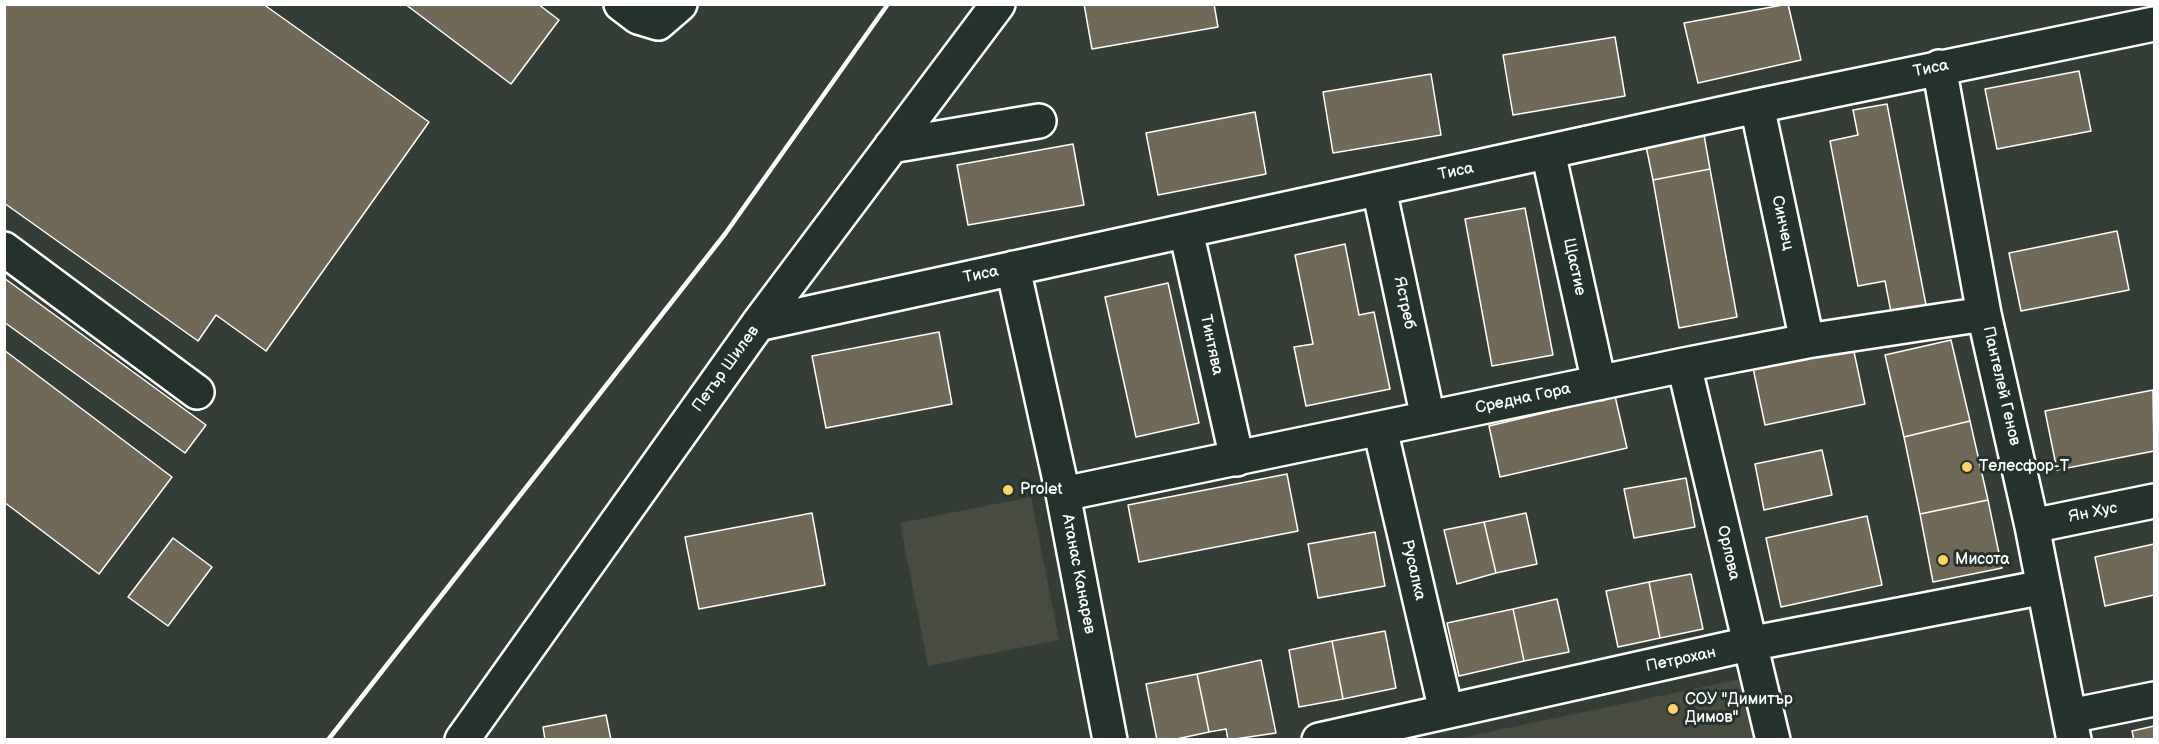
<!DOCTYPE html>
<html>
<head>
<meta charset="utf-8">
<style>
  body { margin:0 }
  #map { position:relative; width:2159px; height:744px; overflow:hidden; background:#353e36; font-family:"Balsamiq Sans",sans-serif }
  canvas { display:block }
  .frame { position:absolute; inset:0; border:6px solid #fff; pointer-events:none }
</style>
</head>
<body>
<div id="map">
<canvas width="2159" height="744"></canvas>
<div class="frame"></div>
</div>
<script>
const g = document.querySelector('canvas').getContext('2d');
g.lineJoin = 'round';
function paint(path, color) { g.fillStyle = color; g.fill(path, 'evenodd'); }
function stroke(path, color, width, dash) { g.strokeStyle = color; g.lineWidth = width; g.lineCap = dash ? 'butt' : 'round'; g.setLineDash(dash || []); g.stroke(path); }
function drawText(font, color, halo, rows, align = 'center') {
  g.font = font + ' "Balsamiq Sans",sans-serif'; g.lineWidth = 6; g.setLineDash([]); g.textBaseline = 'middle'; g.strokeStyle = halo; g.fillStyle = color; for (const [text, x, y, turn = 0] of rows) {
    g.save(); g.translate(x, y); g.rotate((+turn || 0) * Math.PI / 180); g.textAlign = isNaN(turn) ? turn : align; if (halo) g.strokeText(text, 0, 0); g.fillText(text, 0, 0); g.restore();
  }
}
paint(new Path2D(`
  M 1031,497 L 1059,640 L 928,666 L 900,523 Z
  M 1741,679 L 1754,739 L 1455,739 Z`), '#474b40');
const building = new Path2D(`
  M 4,4 L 263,4 L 429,122 L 266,351 L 216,315 L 198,341 L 4,203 Z
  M 405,4 L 538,4 L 559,20 L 511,84 Z
  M 1084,4 L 1214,4 L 1218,27 L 1092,49 Z
  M 1788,4 L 1801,60 L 1698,83 L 1684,23 Z
  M 1615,37 L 1625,96 L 1513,115 L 1503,55 Z
  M 2079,71 L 2091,131 L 1997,149 L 1985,89 Z
  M 1431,74 L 1441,135 L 1333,153 L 1323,92 Z
  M 1887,104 L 1926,305 L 1891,312 L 1885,281 L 1858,286 L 1830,141 L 1858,135 L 1853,110 Z
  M 1255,112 L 1266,174 L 1158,195 L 1146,133 Z
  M 1704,135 L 1710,169 L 1653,180 L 1646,146 Z
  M 1073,144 L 1084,205 L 968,225 L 957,165 Z
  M 1710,169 L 1737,317 L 1679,328 L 1653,180 Z
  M 1525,208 L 1553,355 L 1492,366 L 1465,219 Z
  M 2117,231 L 2129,290 L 2021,311 L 2009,253 Z
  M 1345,244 L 1359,315 L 1374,312 L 1390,389 L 1306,406 L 1294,347 L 1313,344 L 1295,255 Z
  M 4,278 L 206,425 L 185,453 L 4,322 Z
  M 1168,283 L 1199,423 L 1136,437 L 1105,297 Z
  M 939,332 L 952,404 L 826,428 L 812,356 Z
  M 1951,340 L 1970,421 L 1904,437 L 1885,355 Z
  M 1853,347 L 1865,404 L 1765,425 L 1753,368 Z
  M 4,350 L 172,477 L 99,574 L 4,502 Z
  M 2153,390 L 2154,451 L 2057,470 L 2045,411 Z
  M 1615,396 L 1627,448 L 1500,477 L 1489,426 Z
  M 1970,421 L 1988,500 L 1920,514 L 1904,437 Z
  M 1822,450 L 1832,495 L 1764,510 L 1755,464 Z
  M 1287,474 L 1298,531 L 1139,562 L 1128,505 Z
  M 1686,478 L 1695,527 L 1634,538 L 1624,489 Z
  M 1988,500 L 2002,568 L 1933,582 L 1920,514 Z
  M 812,513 L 825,585 L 699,609 L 685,537 Z
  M 1526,513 L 1537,564 L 1496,573 L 1484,522 Z
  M 1867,516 L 1882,585 L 1781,607 L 1766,538 Z
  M 1484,522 L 1496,573 L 1457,584 L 1444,530 Z
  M 1375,532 L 1385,586 L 1318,598 L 1308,544 Z
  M 173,538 L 212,567 L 168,626 L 128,597 Z
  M 2154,544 L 2154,595 L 2105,606 L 2095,557 Z
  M 1691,574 L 1703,629 L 1660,638 L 1649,582 Z
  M 1649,582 L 1660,638 L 1618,647 L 1606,591 Z
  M 1557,599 L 1569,652 L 1524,661 L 1513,609 Z
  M 1513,609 L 1524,661 L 1459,676 L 1447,623 Z
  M 1385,631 L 1396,688 L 1343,699 L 1332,641 Z
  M 1332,641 L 1343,699 L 1299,707 L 1289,650 Z
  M 1261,660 L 1276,733 L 1228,740 L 1226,729 L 1209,732 L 1197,674 Z
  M 1197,674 L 1209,732 L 1172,740 L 1157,740 L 1146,684 Z
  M 606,715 L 611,740 L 545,740 L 543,727 Z
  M 2154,726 L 2154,740 L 2134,740 L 2132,731 Z`);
paint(building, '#706958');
stroke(building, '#fff', 1.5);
const minor = new Path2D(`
  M 621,4 L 638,17 L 658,23 L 680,4
  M 1939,67 L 1984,314 L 2032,526 L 2074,740
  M 1757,106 L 1807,341
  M 891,146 L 1039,121
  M 1548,152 L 1599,383
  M 1379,189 L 1428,418
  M 1186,231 L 1237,459
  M 4,249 L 197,392
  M 1013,268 L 1063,494 L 1110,740
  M 758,324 L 1757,106 L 2154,24
  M 1684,365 L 1773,740
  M 1380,429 L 1446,711
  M 1063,494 L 1684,365 L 1807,341 L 1984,314
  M 2032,526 L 2154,501
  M 2070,716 L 2154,699
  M 462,740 L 758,324 L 998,4
  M 1319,740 L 1749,644 L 2044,587`);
stroke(minor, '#fff', 38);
stroke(minor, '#26332d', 33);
stroke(new Path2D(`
  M 328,740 L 725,234 L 888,4`), '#fff', 4.5);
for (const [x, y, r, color] of [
  [1967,467,6,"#ffd166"],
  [1008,490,6,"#ffd166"],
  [1943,560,6,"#ffd166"],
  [1673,709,6,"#ffd166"]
]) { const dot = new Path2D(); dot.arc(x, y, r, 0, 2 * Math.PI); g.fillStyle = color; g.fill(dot); stroke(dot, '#26332d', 2); }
drawText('16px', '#fff', '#26332d', [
  ["Тиса",1931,69,-12],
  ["Тиса",1456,172,-12],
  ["Синчец",1782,223,78],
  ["Щастие",1574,267,78],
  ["Тиса",981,275,-12],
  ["Ястреб",1404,303,78],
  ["Тинтява",1211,345,78],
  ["Петър Шилев",726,369,-54],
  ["Пантелей Генов",2001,386,77],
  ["Средна Гора",1523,399,-12],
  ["Ян Хус",2093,513,-11],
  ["Орлова",1728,553,77],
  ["Русалка",1413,570,77],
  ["Атанас Канарев",1078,574,79],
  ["Петрохан",1681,660,-12]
]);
drawText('16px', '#fff', '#26332d', [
  ["Телесфор-Т",1979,467],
  ["Prolet",1020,490],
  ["Мисота",1955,560],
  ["СОУ \"Димитър",1685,700],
  ["Димов\"",1685,718]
], 'left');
</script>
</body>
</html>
